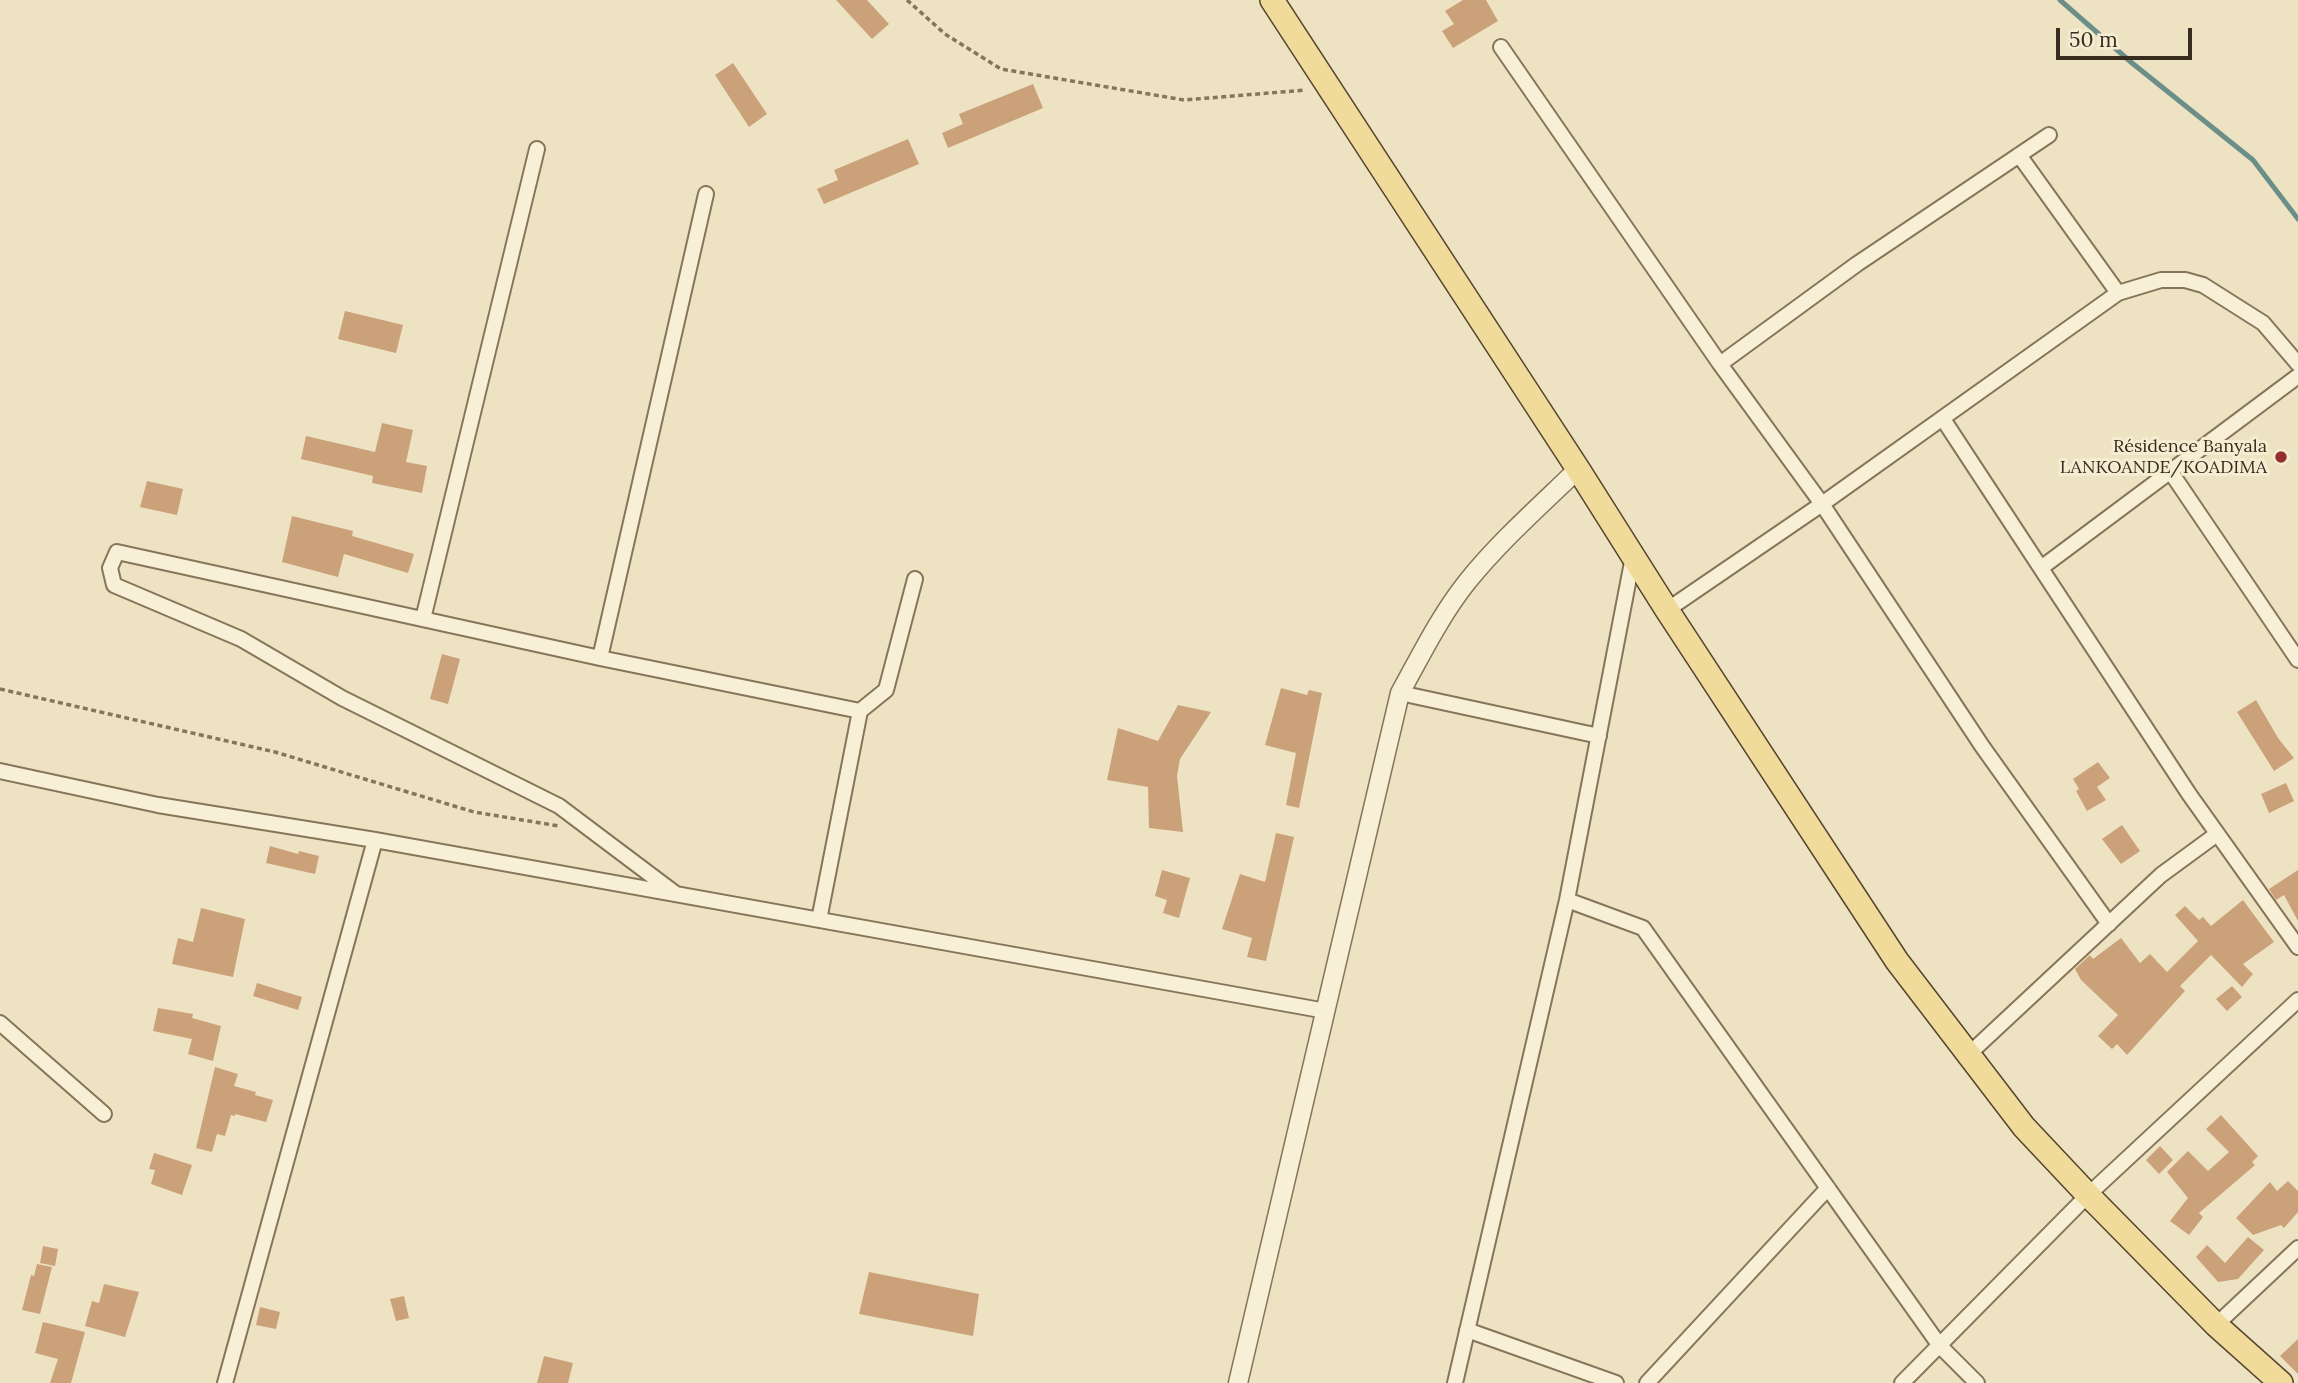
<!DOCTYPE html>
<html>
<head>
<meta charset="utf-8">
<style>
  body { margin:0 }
  #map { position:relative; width:2298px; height:1383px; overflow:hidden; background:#ede3c3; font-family:Lora,serif }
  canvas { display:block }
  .scale { position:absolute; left:2056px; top:28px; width:136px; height:32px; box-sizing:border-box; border:4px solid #372c1e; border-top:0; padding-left:9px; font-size:21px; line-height:24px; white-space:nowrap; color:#372c1e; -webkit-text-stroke:5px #f5edd2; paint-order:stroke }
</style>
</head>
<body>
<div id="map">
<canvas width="2298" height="1383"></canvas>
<div class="scale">50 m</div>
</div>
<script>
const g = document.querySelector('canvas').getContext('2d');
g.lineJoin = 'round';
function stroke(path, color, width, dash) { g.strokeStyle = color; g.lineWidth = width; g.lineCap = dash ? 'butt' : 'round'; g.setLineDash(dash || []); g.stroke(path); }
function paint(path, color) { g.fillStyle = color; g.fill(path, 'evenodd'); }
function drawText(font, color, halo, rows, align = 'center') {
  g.font = font + ' Lora,serif'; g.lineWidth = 6; g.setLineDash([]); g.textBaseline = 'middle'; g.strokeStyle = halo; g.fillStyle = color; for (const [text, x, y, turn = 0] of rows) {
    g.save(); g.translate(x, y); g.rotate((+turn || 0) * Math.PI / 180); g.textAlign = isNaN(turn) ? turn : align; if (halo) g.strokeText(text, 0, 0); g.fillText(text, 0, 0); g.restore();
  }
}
stroke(new Path2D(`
  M 2060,0 L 2132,63 L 2253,160 L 2298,219`), '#6c8e88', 5);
paint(new Path2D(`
  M 836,0 L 867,0 L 889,24 L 872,39 Z
  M 1463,0 L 1486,0 L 1498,21 L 1453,48 L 1442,31 L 1454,24 L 1445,11 Z
  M 733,63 L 767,114 L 749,127 L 715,75 Z
  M 1033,84 L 1043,108 L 948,148 L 942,133 L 963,124 L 959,114 Z
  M 908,139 L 919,164 L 824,204 L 817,189 L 838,180 L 834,170 Z
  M 345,311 L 403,325 L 396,353 L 338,339 Z
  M 382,423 L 413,430 L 406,462 L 427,466 L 422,493 L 372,483 L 373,476 L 301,459 L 306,436 L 375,452 Z
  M 147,481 L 183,489 L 177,515 L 140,507 Z
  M 292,516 L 353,531 L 352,536 L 414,554 L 408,573 L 344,554 L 338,577 L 282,562 Z
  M 442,654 L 460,659 L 448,704 L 430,699 Z
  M 1281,688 L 1307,695 L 1309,690 L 1322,693 L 1299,808 L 1286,805 L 1296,753 L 1265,745 Z
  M 2256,700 L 2278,738 L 2294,758 L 2274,771 L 2237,712 Z
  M 1178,705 L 1211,712 L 1180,759 L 1177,776 L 1183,832 L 1149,828 L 1148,787 L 1107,780 L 1118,728 L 1158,741 Z
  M 2098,762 L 2110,778 L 2097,787 L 2106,800 L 2087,811 L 2076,791 L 2079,789 L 2073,779 Z
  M 2286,783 L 2294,801 L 2269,813 L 2261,794 Z
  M 2122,825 L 2140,851 L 2121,864 L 2102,839 Z
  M 1276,833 L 1294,837 L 1266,961 L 1247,957 L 1252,938 L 1222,929 L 1240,874 L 1265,882 Z
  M 270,846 L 298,854 L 299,851 L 319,856 L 315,874 L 266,863 Z
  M 1162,870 L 1190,878 L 1179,918 L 1163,913 L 1167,900 L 1155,896 Z
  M 2298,870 L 2298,921 L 2284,895 L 2276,900 L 2269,889 Z
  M 2243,900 L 2274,942 L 2243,964 L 2253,974 L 2242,987 L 2211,955 L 2180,986 L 2185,991 L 2127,1055 L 2117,1044 L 2112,1049 L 2098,1036 L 2118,1015 L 2081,980 L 2075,969 L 2090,955 L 2093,959 L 2121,938 L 2140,963 L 2150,954 L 2167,972 L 2198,941 L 2175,915 L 2185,906 L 2199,920 L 2203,917 L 2211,926 Z
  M 201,908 L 245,919 L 233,977 L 172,964 L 178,938 L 193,942 Z
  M 257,983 L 302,997 L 298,1010 L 253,996 Z
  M 2232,986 L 2242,997 L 2227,1011 L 2216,999 Z
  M 158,1008 L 193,1014 L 192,1018 L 221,1026 L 213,1061 L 188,1054 L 192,1039 L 153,1031 Z
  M 215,1067 L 238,1074 L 234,1086 L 256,1092 L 255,1095 L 273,1100 L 266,1122 L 235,1114 L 235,1116 L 231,1115 L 225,1136 L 217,1134 L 212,1152 L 196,1148 Z
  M 2221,1115 L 2258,1156 L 2252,1162 L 2255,1165 L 2199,1213 L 2203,1217 L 2189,1235 L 2170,1221 L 2188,1198 L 2167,1172 L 2188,1151 L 2208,1171 L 2229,1152 L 2206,1129 Z
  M 2160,1146 L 2173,1160 L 2159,1174 L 2146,1160 Z
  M 154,1153 L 192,1165 L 182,1195 L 151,1184 L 155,1170 L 149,1169 Z
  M 2288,1181 L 2298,1191 L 2298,1212 L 2284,1228 L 2281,1225 L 2253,1235 L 2236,1218 L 2270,1182 L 2277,1191 Z
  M 2248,1237 L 2264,1250 L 2238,1279 L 2218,1282 L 2196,1257 L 2207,1245 L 2225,1263 Z
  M 43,1246 L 58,1249 L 55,1266 L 40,1263 Z
  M 37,1264 L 52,1267 L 40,1314 L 22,1310 L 31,1275 L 34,1276 Z
  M 869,1272 L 979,1294 L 973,1336 L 859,1314 Z
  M 104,1284 L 139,1292 L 125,1337 L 85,1326 L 92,1301 L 99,1303 Z
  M 404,1296 L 409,1318 L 396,1321 L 390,1299 Z
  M 260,1307 L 280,1312 L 276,1329 L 256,1325 Z
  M 43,1322 L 85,1332 L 71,1383 L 50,1383 L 58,1359 L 35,1353 Z
  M 2298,1339 L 2298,1374 L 2280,1356 Z
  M 544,1356 L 573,1363 L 568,1383 L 537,1383 Z`), '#cba17a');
const minor = new Path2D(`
  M 1501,47 L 1720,364 L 1822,504 L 1982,746 L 2109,924
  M 2019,155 L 2118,293
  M 1720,364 L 1857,264 L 2049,135
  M 1943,419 L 2189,794 L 2298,947
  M 2170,471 L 2298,660
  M 2041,568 L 2298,376
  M 1667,610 L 1822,504 L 2118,293 L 2161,280 L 2185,280 L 2203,285 L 2263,323 L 2298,364
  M 423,619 L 537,149
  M 600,658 L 706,194
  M 1400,693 L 1599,736
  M 0,771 L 158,805 L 375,840 L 1326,1011
  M 676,894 L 559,806 L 342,698 L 241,639 L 114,585 L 110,568 L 117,552 L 600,658 L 860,711
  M 1567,900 L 1643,928 L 1940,1346 L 1977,1383
  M 819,920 L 860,711 L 886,690 L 915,579
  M 0,1023 L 104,1114
  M 1969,1054 L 2161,875 L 2217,834
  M 2216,1325 L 2298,1248
  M 1467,1330 L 1616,1383
  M 225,1383 L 375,840
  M 1455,1383 L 1567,900 L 1633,557
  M 1647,1383 L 1828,1188
  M 1902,1383 L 2088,1195 L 2298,1000`);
const tertiary = new Path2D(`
  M 1238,1383 L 1400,693 C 1421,655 1440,616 1467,582 C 1500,541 1540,506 1578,469`);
const primary = new Path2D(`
  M 1272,0 L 1578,469 L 1667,610 L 1897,961 L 2024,1127 L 2088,1195 L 2216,1325 L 2281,1383`);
stroke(minor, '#87755a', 18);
stroke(tertiary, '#87755a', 21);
stroke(primary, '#55432e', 26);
stroke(new Path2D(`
  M 907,0 L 945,34 L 1001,69 L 1184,100 L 1306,90
  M 0,689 L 275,752 L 474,812 L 559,826`), '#87755a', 3.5, [5, 3.5]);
stroke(minor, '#f8f0d6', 14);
stroke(tertiary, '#f8f0d6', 18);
stroke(primary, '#f0db9b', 23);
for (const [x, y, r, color] of [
  [2281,457,7,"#95312b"]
]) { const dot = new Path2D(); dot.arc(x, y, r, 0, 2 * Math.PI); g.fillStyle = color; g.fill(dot); stroke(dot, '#f5edd2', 2.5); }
drawText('18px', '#372c1e', '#f5edd2', [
  ["Résidence Banyala",2267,447],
  ["LANKOANDE/KOADIMA",2267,468]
], 'right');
</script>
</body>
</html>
